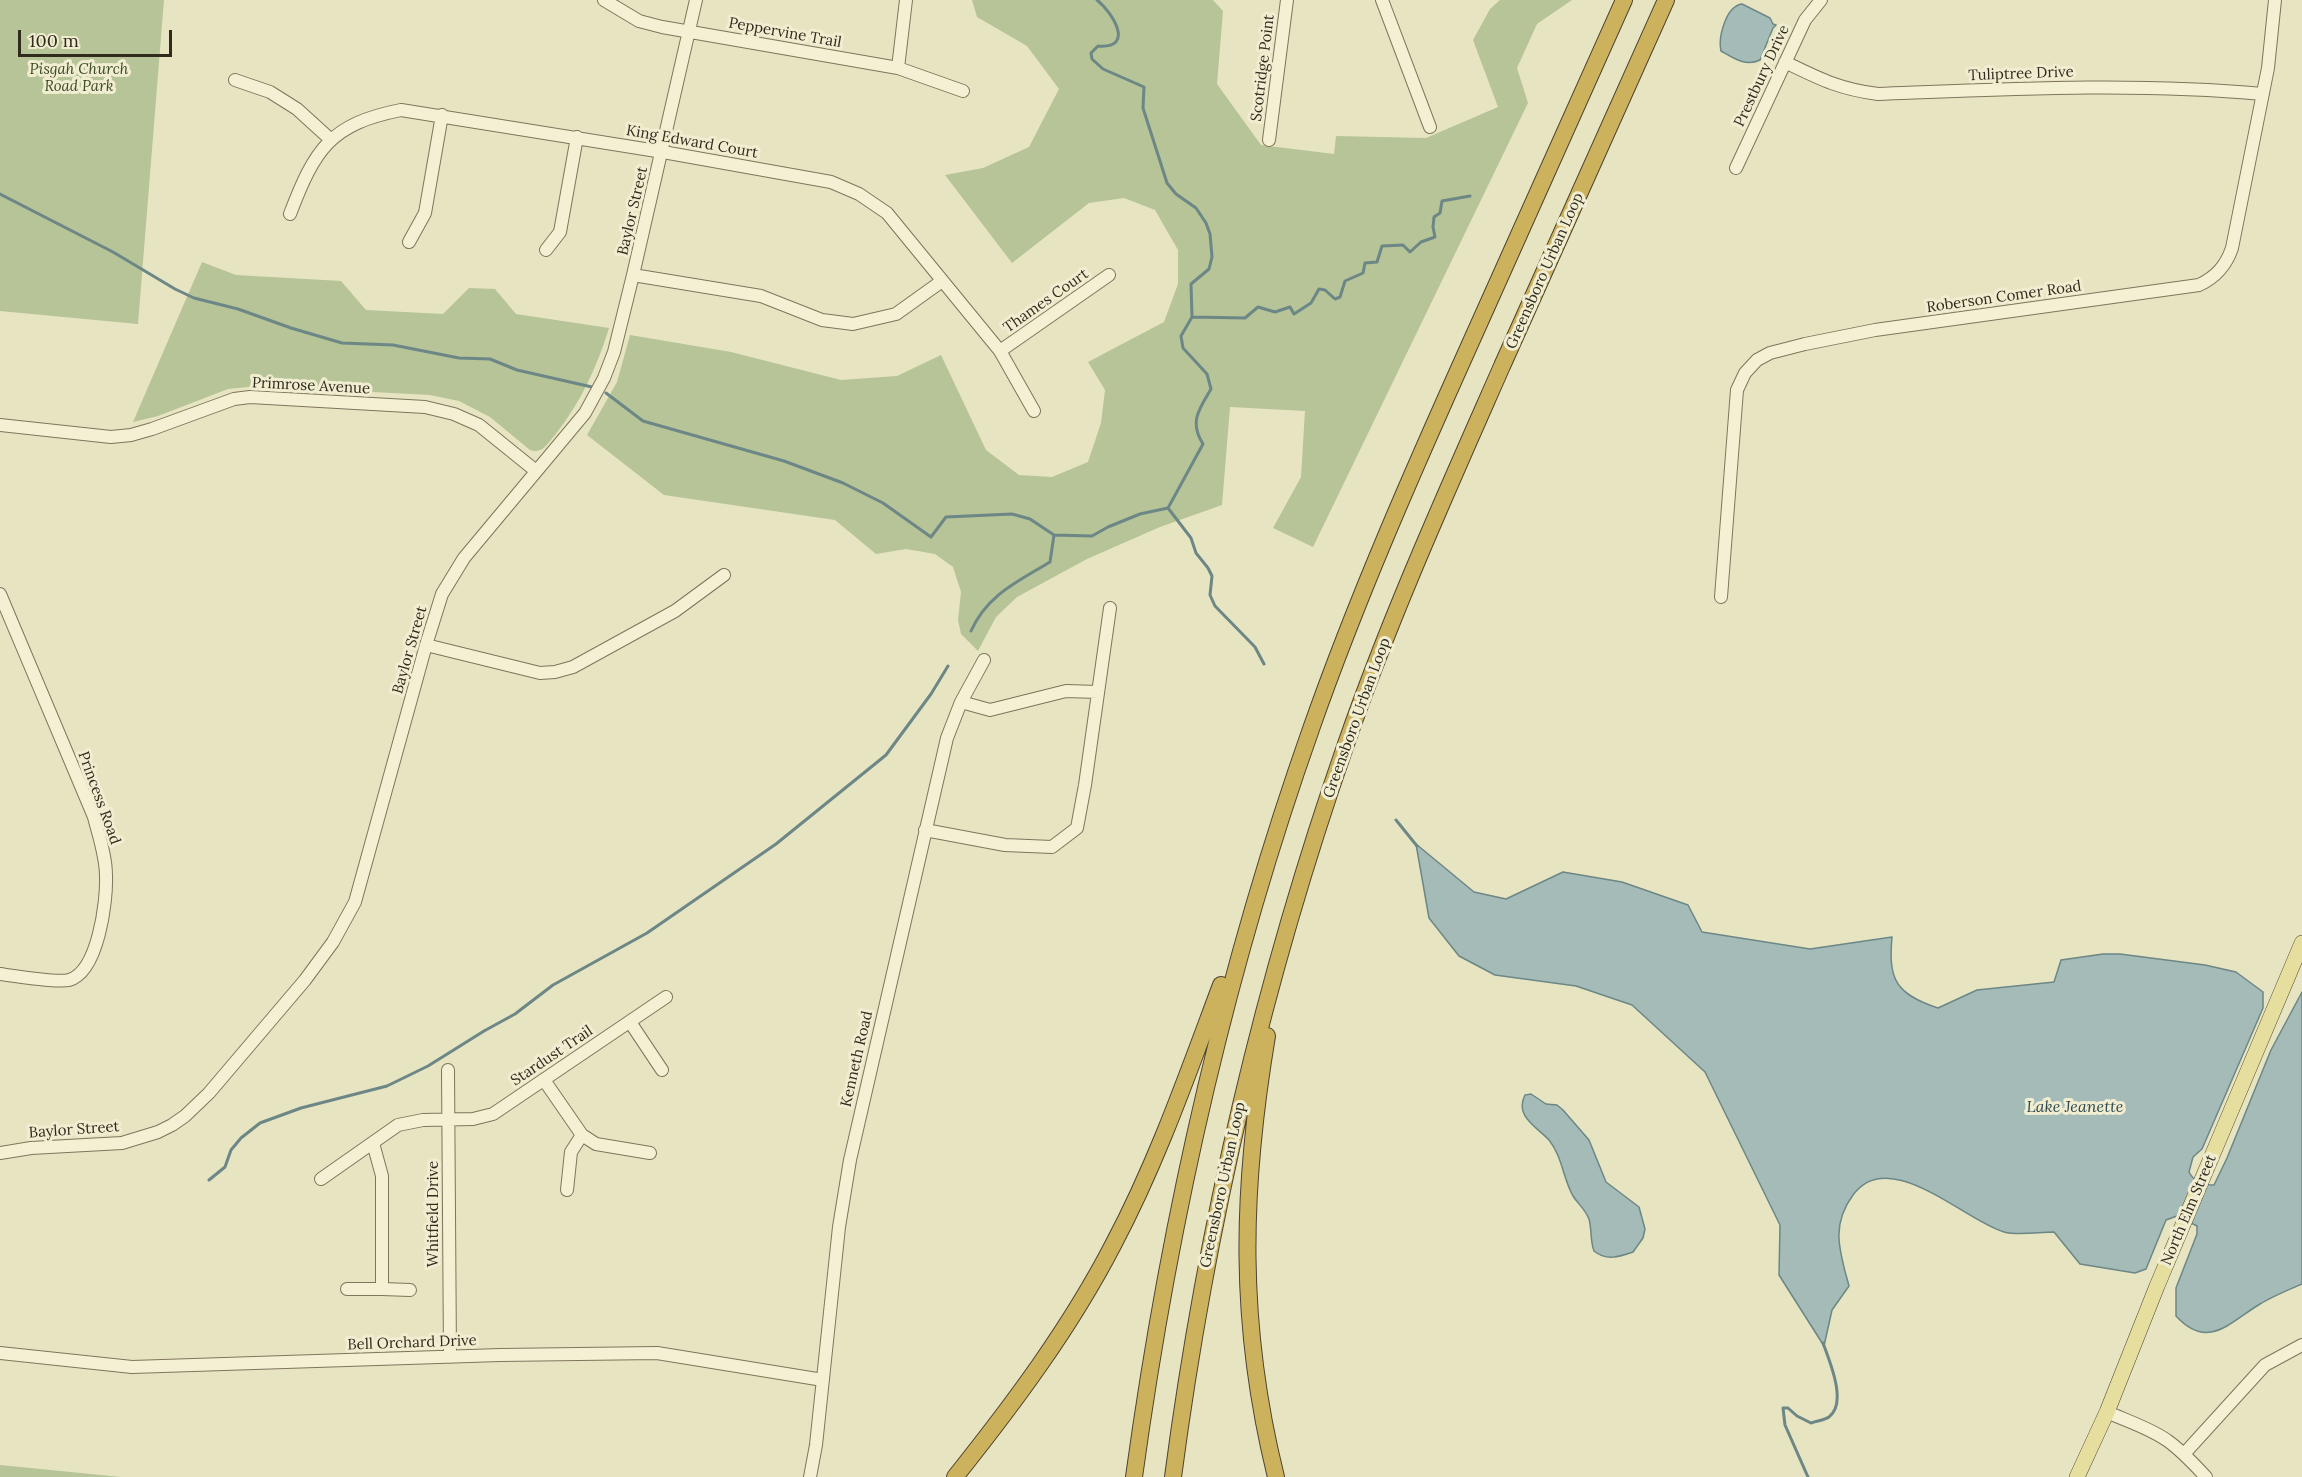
<!DOCTYPE html>
<html>
<head>
<meta charset="utf-8">
<style>
  body { margin:0 }
  #map { position:relative; width:2302px; height:1477px; overflow:hidden; background:#e7e4c2; font-family:Lora,serif }
  canvas { display:block }
  .scale { position:absolute; left:18px; top:30px; width:154px; height:27px; box-sizing:border-box; border:3px solid #312b1e; border-top:0; padding-left:8px; font-size:18px; line-height:21px; white-space:nowrap; color:#312b1e; -webkit-text-stroke:4px #f0edd1; paint-order:stroke }
</style>
</head>
<body>
<div id="map">
<canvas width="2302" height="1477"></canvas>
<div class="scale">100 m</div>
</div>
<script>
const g = document.querySelector('canvas').getContext('2d');
g.lineJoin = 'round';
function paint(path, color) { g.fillStyle = color; g.fill(path, 'evenodd'); }
function stroke(path, color, width, dash) { g.strokeStyle = color; g.lineWidth = width; g.lineCap = dash ? 'butt' : 'round'; g.setLineDash(dash || []); g.stroke(path); }
function drawText(font, color, halo, rows, align = 'center') {
  g.font = font + ' Lora,serif'; g.lineWidth = 6; g.setLineDash([]); g.textBaseline = 'middle'; g.strokeStyle = halo; g.fillStyle = color; for (const [text, x, y, turn = 0] of rows) {
    g.save(); g.translate(x, y); g.rotate((+turn || 0) * Math.PI / 180); g.textAlign = isNaN(turn) ? turn : align; if (halo) g.strokeText(text, 0, 0); g.fillText(text, 0, 0); g.restore();
  }
}
paint(new Path2D(`
  M 0,0 L 164,0 L 138,324 L 0,311 Z
  M 972,0 L 1213,0 L 1223,11 L 1217,84 L 1261,145 L 1334,154 L 1336,136 L 1426,138 L 1498,107 L 1473,40 L 1490,9 L 1500,0 L 1572,0 L 1537,24 L 1517,68 L 1528,103 L 1313,547 L 1273,528 L 1301,477 L 1305,411 L 1230,407 L 1222,505 L 1160,527 L 1087,559 L 1017,597 L 996,617 L 978,651 L 961,634 L 958,620 L 961,592 L 953,567 L 935,554 L 906,549 L 876,554 L 835,520 L 664,495 L 587,435 L 617,382 L 630,335 L 731,352 L 841,380 L 897,376 L 941,355 L 986,450 L 1019,475 L 1052,477 L 1088,462 L 1101,423 L 1105,390 L 1088,362 L 1164,322 L 1178,284 L 1178,250 L 1155,210 L 1124,198 L 1089,203 L 1012,263 L 945,175 L 983,168 L 1029,147 L 1059,89 L 1027,46 L 977,17 Z
  M 202,262 L 236,275 L 341,281 L 366,310 L 443,314 L 469,288 L 495,289 L 516,314 L 609,328 C 597,367 581,402 555,435 C 547,444 543,454 530,450 L 490,417 L 459,401 L 430,395 L 259,386 L 228,389 L 158,416 L 133,422 Z
  M 0,1465 L 121,1477 L 0,1477 Z`), '#b6c498');
const water = new Path2D(`
  M 1742,4 L 1770,18 L 1773,24 L 1776,25 L 1773,28 L 1760,60 C 1746,67 1733,58 1721,51 C 1718,37 1726,6 1742,4 Z
  M 1416,844 L 1474,892 L 1506,899 L 1563,872 L 1622,882 L 1688,905 L 1702,932 L 1810,949 L 1892,937 C 1888,980 1896,994 1938,1008 L 1977,990 L 2054,982 L 2061,960 L 2103,954 L 2120,954 L 2205,965 L 2236,972 L 2263,992 L 2263,1008 L 2202,1149 L 2193,1157 L 2189,1172 C 2195,1183 2202,1185 2214,1185 L 2227,1158 L 2271,1050 L 2302,992 L 2302,1284 C 2288,1290 2273,1296 2260,1304 C 2230,1322 2208,1351 2176,1316 L 2176,1288 L 2197,1234 L 2197,1226 L 2177,1216 L 2166,1220 L 2146,1269 L 2135,1273 L 2080,1264 L 2054,1232 C 2039,1232 2018,1236 2004,1232 C 1965,1221 1889,1145 1853,1195 C 1830,1226 1840,1252 1849,1286 L 1832,1310 L 1824,1346 L 1779,1275 L 1780,1225 L 1705,1072 L 1632,1005 L 1576,986 L 1495,975 L 1459,956 L 1429,918 Z
  M 1531,1094 L 1546,1104 L 1557,1105 L 1563,1110 L 1589,1140 L 1606,1182 L 1639,1207 L 1645,1229 L 1643,1238 L 1633,1252 C 1619,1257 1606,1261 1594,1251 C 1590,1241 1592,1230 1589,1219 C 1585,1209 1578,1204 1573,1196 C 1563,1178 1562,1156 1549,1140 C 1537,1127 1514,1116 1525,1095 Z`);
paint(water, '#a4bbb8');
stroke(water, '#6c8786', 1.5);
stroke(new Path2D(`
  M 0,194 L 113,252 L 175,289 L 194,298 L 238,309 L 291,328 L 342,343 L 393,345 L 459,358 L 490,359 L 517,370 L 592,387
  M 1192,317 L 1245,318 L 1258,307 L 1275,312 L 1290,307 L 1294,314 L 1311,303 L 1319,289 L 1325,290 L 1335,299 L 1340,297 L 1345,281 L 1363,273 L 1365,263 L 1377,262 L 1382,246 L 1403,245 L 1410,252 L 1421,242 L 1435,237 L 1433,227 L 1434,217 L 1440,213 L 1442,201 L 1470,196
  M 606,393 L 643,421 L 784,461 L 843,483 L 883,503 L 931,537 L 946,517 L 1012,514 L 1030,519 L 1054,535 L 1092,536 L 1108,527 L 1140,514 L 1168,508 L 1203,444 C 1189,422 1199,409 1211,389 L 1207,374 L 1183,348 L 1181,336 L 1192,317 L 1191,284 L 1209,269 L 1212,257 L 1210,234 L 1206,223 L 1196,208 L 1176,194 L 1167,183 L 1143,108 L 1144,87 L 1103,69 L 1092,59 L 1091,53 L 1098,46 C 1136,49 1112,12 1097,0
  M 1168,508 L 1191,538 L 1196,553 L 1208,568 L 1212,576 L 1210,595 L 1215,606 L 1255,647 L 1264,664
  M 971,631 C 987,595 1017,582 1050,562 L 1054,535
  M 1396,820 L 1417,846
  M 209,1180 L 225,1167 L 231,1150 L 241,1138 L 260,1123 L 301,1108 L 387,1086 L 428,1066 L 484,1031 L 515,1014 L 553,985 L 647,933 L 776,844 L 886,755 L 931,694 L 948,666
  M 1808,1477 L 1785,1425 L 1783,1408 L 1788,1408 L 1797,1416 L 1811,1423 C 1816,1421 1825,1420 1829,1417 C 1848,1403 1829,1360 1823,1343`), '#6c8786', 3);
const minor = new Path2D(`
  M 604,0 L 639,21 L 662,27 L 898,68 L 963,91
  M 1382,0 L 1430,127
  M 1785,62 C 1820,79 1839,89 1878,94 C 2006,89 2135,82 2263,94
  M 898,68 L 906,0
  M 235,80 L 270,92 L 297,109 L 330,139
  M 1269,140 L 1287,0
  M 1736,168 L 1805,20 L 1821,0
  M 290,214 C 315,149 330,124 401,110 L 663,152 L 831,182 L 859,194 L 887,213 L 1000,351 L 1034,411
  M 409,242 L 425,213 L 442,115
  M 546,250 L 560,232 L 577,137
  M 633,275 L 761,296 L 822,320 L 853,324 L 896,314 L 942,281
  M 1000,351 L 1109,275
  M 0,425 L 111,437 L 131,435 L 152,429 L 234,399 L 250,397 L 425,407 L 454,414 L 479,425 L 536,471
  M 0,594 L 94,817 C 99,837 106,856 106,876 C 107,902 98,972 69,980 C 57,983 14,976 0,974
  M 1721,597 L 1737,390 L 1745,373 L 1757,360 L 1770,353 L 1805,344 L 1875,330 L 2199,285 C 2216,277 2226,266 2232,248 L 2268,68 L 2275,0
  M 426,645 L 540,673 L 555,672 L 573,667 L 675,611 L 724,575
  M 961,702 L 990,710 L 1066,691 L 1098,692
  M 925,830 L 1005,845 L 1052,847 L 1077,828 L 1085,785 L 1110,608
  M 630,1022 L 662,1070
  M 448,1070 L 450,1357
  M 544,1080 L 582,1135 L 596,1144 L 650,1153
  M 0,1153 L 31,1148 L 122,1143 L 158,1132 L 172,1125 L 185,1116 L 209,1093 L 305,980 L 333,942 L 355,902 L 426,645 L 442,594 L 464,558 L 585,413 L 604,378 L 614,352 L 633,275 L 696,0
  M 321,1179 L 398,1125 L 423,1120 L 473,1119 L 493,1114 L 666,997
  M 567,1190 L 571,1152 L 582,1135
  M 347,1289 L 382,1289 L 382,1176 L 373,1143
  M 382,1289 L 410,1290
  M 0,1353 L 132,1367 L 500,1355 L 657,1353 L 823,1380
  M 2107,1412 C 2127,1421 2150,1428 2168,1441 C 2182,1451 2194,1464 2206,1477
  M 2184,1454 L 2265,1365 L 2302,1345
  M 810,1477 L 816,1445 L 839,1227 L 850,1160 L 947,738 L 961,702 L 984,660`);
const major = new Path2D(`
  M 2077,1477 L 2107,1412 L 2157,1286 L 2302,943`);
const highway = new Path2D(`
  M 1267,1036 C 1241,1191 1238,1324 1276,1477
  M 955,1477 C 1014,1403 1070,1328 1113,1245 C 1157,1162 1188,1073 1221,985
  M 1134,1477 C 1169,1222 1225,972 1311,729 C 1357,598 1413,471 1470,344 C 1522,230 1573,115 1624,0
  M 1173,1477 C 1206,1227 1263,982 1346,744 C 1391,615 1447,491 1502,366 C 1557,244 1612,122 1666,0`);
stroke(minor, '#7f755c', 14);
stroke(major, '#4d4330', 16);
stroke(highway, '#4d4330', 18);
stroke(minor, '#f3f0d4', 12);
stroke(major, '#e6de9e', 15);
stroke(highway, '#cdb25d', 16);
drawText('15px', '#312b1e', '#f0edd1', [
  ["Peppervine Trail",785,33,10],
  ["Scotridge Point",1263,68,-83],
  ["Tuliptree Drive",2021,74,-2],
  ["Prestbury Drive",1762,76,-65],
  ["King Edward Court",692,142,10],
  ["Baylor Street",633,211,-77],
  ["Greensboro Urban Loop",1545,271,-66],
  ["Roberson Comer Road",2004,297,-8],
  ["Thames Court",1046,301,-35],
  ["Primrose Avenue",311,386,3],
  ["Baylor Street",410,650,-74],
  ["Greensboro Urban Loop",1357,718,-70],
  ["Princess Road",99,798,70],
  ["Stardust Trail",552,1056,-34],
  ["Kenneth Road",857,1059,-77],
  ["Baylor Street",74,1130,-4],
  ["Greensboro Urban Loop",1223,1185,-78],
  ["North Elm Street",2189,1210,-67],
  ["Whitfield Drive",434,1214,-90],
  ["Bell Orchard Drive",412,1343,-2]
]);
drawText('italic 15px', '#3b4a27', '#f0edd1', [
  ["Pisgah Church",79,70],
  ["Road Park",79,87]
]);
drawText('italic 16px', '#2f4a4f', '#f0edd1', [
  ["Lake Jeanette",2075,1107]
]);
</script>
</body>
</html>
